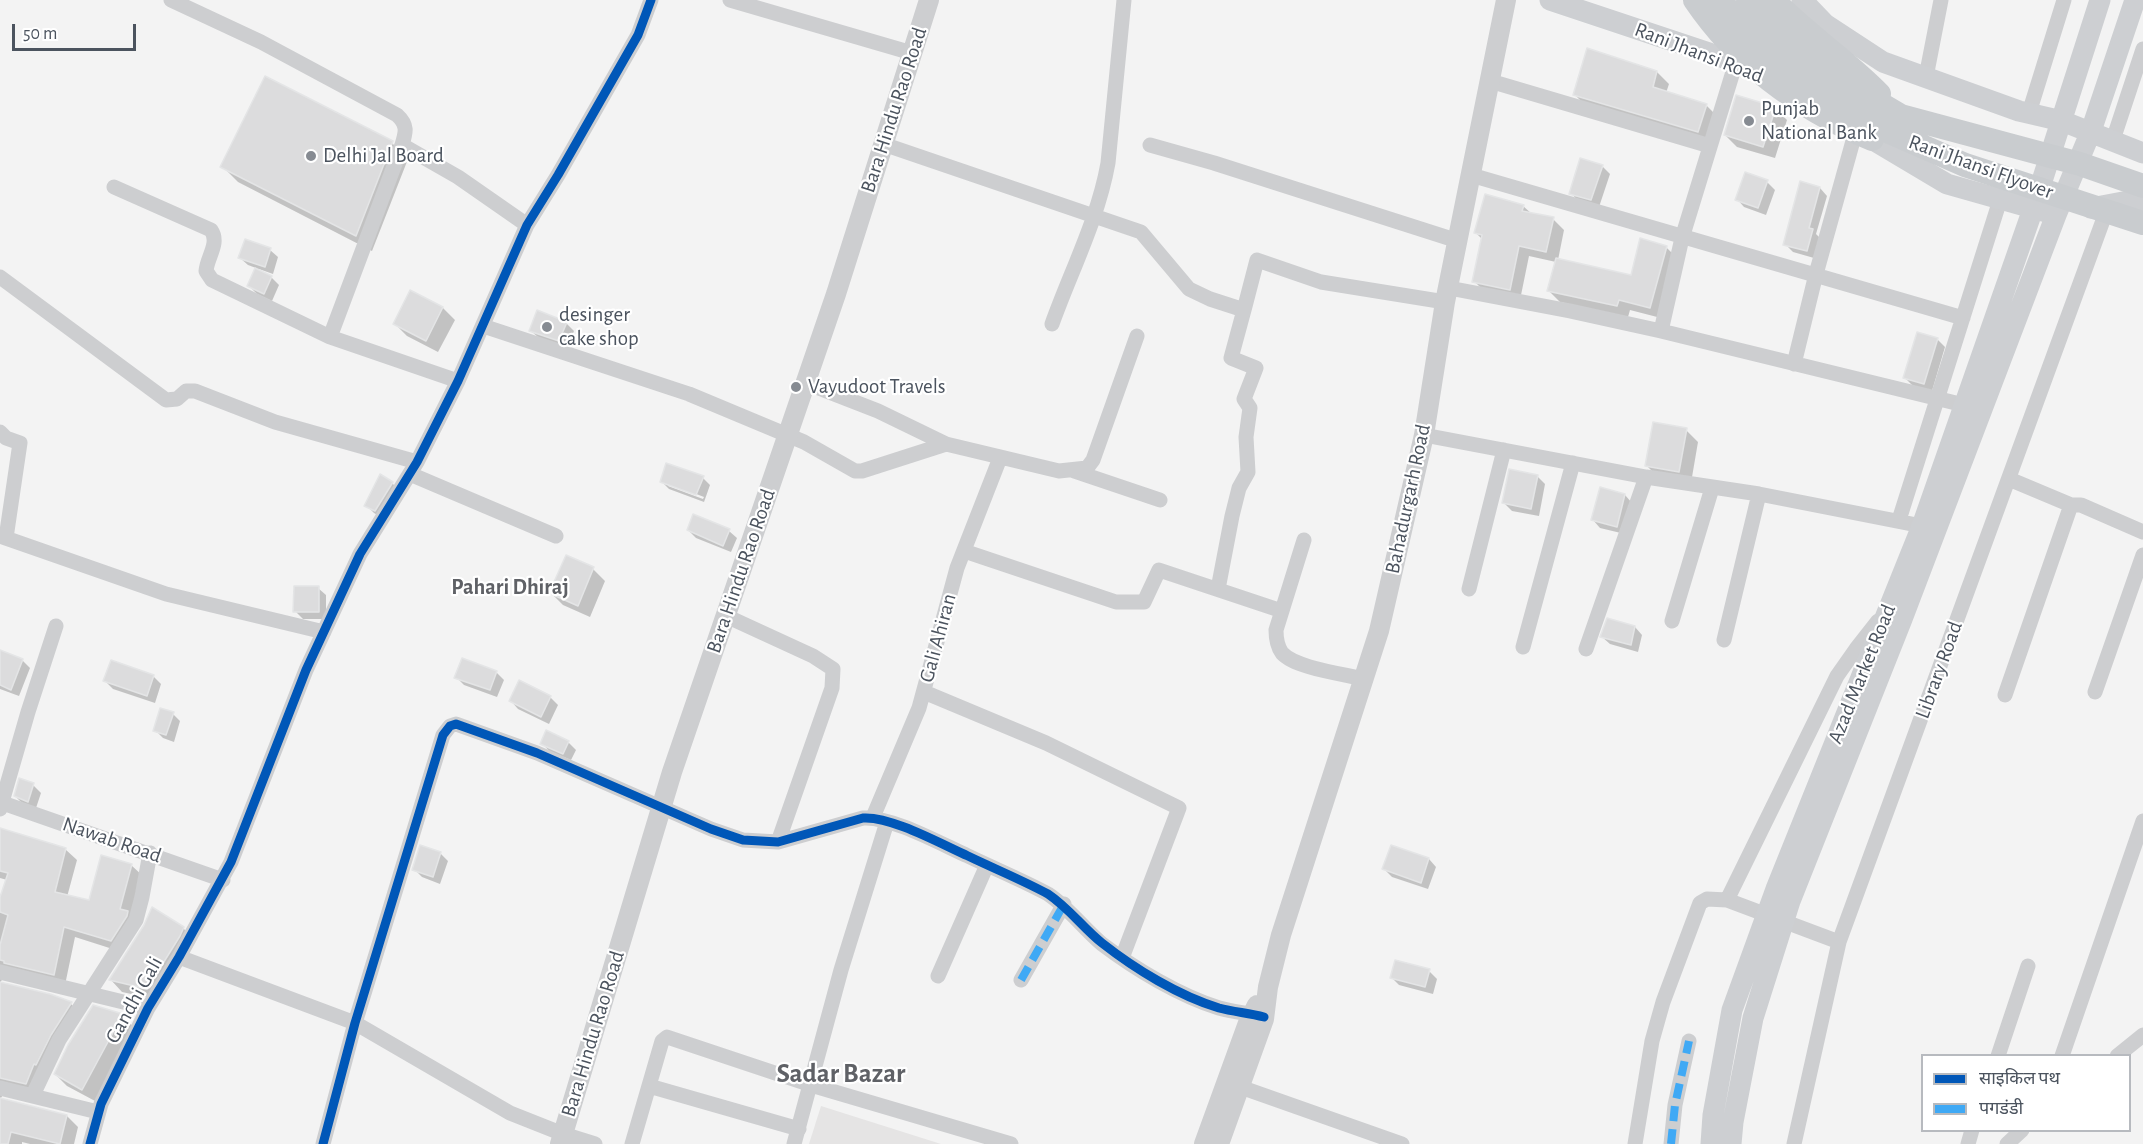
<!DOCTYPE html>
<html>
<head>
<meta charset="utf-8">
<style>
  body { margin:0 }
  #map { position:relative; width:2143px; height:1144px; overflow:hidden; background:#f3f3f3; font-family:"Alegreya Sans","Noto Sans Devanagari",sans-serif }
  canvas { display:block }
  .legend { position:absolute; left:1921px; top:1054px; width:210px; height:78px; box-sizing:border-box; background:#fff; border:2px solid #b7babf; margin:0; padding:8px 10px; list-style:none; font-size:18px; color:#4b535e }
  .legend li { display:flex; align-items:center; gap:12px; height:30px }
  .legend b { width:30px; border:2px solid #b7babf }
  .scale { position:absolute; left:12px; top:24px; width:124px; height:27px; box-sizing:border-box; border:3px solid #4b535e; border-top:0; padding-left:8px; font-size:18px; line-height:21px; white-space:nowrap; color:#4b535e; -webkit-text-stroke:4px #fff; paint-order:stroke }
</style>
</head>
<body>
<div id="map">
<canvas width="2143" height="1144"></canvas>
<ul class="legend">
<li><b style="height:8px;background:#0057b8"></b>साइकिल पथ</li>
<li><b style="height:8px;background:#3fa9f5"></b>पगडंडी</li>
</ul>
<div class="scale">50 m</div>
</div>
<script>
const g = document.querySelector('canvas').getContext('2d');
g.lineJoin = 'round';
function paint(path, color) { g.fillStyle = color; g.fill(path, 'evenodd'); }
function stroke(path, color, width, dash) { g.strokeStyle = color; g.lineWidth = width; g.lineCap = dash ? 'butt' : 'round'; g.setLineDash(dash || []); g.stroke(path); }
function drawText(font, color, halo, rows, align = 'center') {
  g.font = font + ' "Alegreya Sans",sans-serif'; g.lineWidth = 4.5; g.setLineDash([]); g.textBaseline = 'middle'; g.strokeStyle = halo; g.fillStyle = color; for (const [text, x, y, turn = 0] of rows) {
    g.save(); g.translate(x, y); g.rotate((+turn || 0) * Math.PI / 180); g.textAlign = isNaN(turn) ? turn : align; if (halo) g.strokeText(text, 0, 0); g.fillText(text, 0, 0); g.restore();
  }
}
paint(new Path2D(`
  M 821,1106 L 941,1144 L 809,1144 Z`), '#e5e4e4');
paint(new Path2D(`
  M 1657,72 L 1669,84 L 1666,93 L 1706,105 L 1718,117 L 1710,143 L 1587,107 L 1575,95 Z
  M 1775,108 L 1787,120 L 1775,158 L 1737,147 L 1725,135 Z
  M 392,143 L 408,159 L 372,251 L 238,182 L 222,166 Z
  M 1602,166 L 1610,174 L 1599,207 L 1578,201 L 1571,193 Z
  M 1767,182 L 1775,190 L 1766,215 L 1744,207 L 1737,199 Z
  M 1820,188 L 1827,196 L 1816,234 L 1820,238 L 1814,258 L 1793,252 L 1785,244 Z
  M 1523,206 L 1532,214 L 1553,219 L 1564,230 L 1558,260 L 1632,276 L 1666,247 L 1677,258 L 1661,318 L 1630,310 L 1628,317 L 1560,302 L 1549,291 L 1556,262 L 1529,256 L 1520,300 L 1485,292 L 1474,281 L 1483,240 L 1476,233 Z
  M 270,250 L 278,257 L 273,274 L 259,269 L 258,271 L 271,277 L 279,285 L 272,301 L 257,294 L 249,286 L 256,268 L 248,265 L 240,258 Z
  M 411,292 L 443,308 L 455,320 L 438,352 L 407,336 L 395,324 Z
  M 566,323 L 574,331 L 567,348 L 539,338 L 531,331 Z
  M 1937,339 L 1945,347 L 1932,391 L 1913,386 L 1905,378 Z
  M 1686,430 L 1698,442 L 1691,483 L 1659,478 L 1647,466 Z
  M 1537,476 L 1545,484 L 1539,516 L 1512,511 L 1504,503 Z
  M 703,478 L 710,485 L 704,502 L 669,489 L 661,481 ZM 668,483 L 704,497 L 703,499 L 668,486 Z
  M 392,483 L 400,491 L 383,518 L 374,513 L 366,505 Z
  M 1601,489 L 1625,495 L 1632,503 L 1625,534 L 1600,528 L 1593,520 Z
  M 688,530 L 729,531 L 737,538 L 731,552 L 696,538 Z
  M 593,569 L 605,581 L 590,617 L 563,605 L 551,593 Z
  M 318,588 L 326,595 L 326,619 L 303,619 L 295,611 Z
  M 1635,627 L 1642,635 L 1638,652 L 1610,644 L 1602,637 Z
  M 0,652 L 22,660 L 30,668 L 19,696 L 0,689 Z
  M 496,672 L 504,680 L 497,697 L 464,685 L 456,677 Z
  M 153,676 L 161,684 L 155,703 L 113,689 L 105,681 Z
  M 550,697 L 558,705 L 549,724 L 518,709 L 511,701 Z
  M 173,714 L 180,721 L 174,742 L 163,738 L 155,730 Z
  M 568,742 L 576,750 L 571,760 L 549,751 L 542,743 Z
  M 20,780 L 33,785 L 41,793 L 36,808 L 23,804 L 15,796 Z
  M 0,829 L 65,849 L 77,860 L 67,897 L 90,902 L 131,865 L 143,876 L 122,952 L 75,937 L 65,985 L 8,974 L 1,981 L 1,984 L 71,1004 L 82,1015 L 62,1046 L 37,1095 L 4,1093 L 1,1098 L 67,1116 L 78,1127 L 74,1144 L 30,1144 L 22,1142 L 22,1144 L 0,1144 L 0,902 L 7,880 L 0,878 Z
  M 421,847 L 441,854 L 448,861 L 440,884 L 422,877 L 414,869 Z
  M 1429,859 L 1436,867 L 1428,889 L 1392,877 L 1384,869 Z
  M 183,928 L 195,940 L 159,1000 L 122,992 L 111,980 Z
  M 1429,971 L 1437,979 L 1433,994 L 1399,985 L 1391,977 Z
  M 122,1016 L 134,1027 L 95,1101 L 67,1086 L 55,1074 Z`), '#0003');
const building = new Path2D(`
  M 1587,48 L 1657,71 L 1653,87 L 1707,104 L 1698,132 L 1573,95 Z
  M 265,76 L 393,141 L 356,236 L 220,167 Z
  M 1736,95 L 1776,107 L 1763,147 L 1724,135 Z
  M 1580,158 L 1603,165 L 1591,200 L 1569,194 Z
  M 1745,172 L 1768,180 L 1758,208 L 1735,200 Z
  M 1800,181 L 1820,187 L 1809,228 L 1813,229 L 1807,251 L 1783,245 Z
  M 1485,194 L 1524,205 L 1522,211 L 1554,217 L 1546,252 L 1519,246 L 1510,290 L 1472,282 L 1482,235 L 1474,233 Z
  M 1640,238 L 1667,246 L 1650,308 L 1619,300 L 1617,306 L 1547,291 L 1556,258 L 1631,275 Z
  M 245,239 L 271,248 L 265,267 L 238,258 Z
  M 255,268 L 272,276 L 264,294 L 247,286 Z
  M 410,290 L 443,307 L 426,341 L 393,324 Z
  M 537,310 L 567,322 L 559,341 L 529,331 Z
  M 1917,332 L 1938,338 L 1924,384 L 1903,378 Z
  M 1653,422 L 1687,428 L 1679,472 L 1645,466 Z
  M 666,463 L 704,476 L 696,495 L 660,482 Z
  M 1509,469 L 1538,475 L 1531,509 L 1502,503 Z
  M 380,474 L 393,482 L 375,511 L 364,506 Z
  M 1600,487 L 1625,494 L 1617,527 L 1591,520 Z
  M 693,514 L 730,529 L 723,546 L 687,530 Z
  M 566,555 L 594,567 L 578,606 L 549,593 Z
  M 294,586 L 319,586 L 319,612 L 293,612 Z
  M 1607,618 L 1635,626 L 1631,645 L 1600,637 Z
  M 0,650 L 23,659 L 11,690 L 0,685 Z
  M 462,658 L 497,671 L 490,690 L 454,678 Z
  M 111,660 L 154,675 L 147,696 L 103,681 Z
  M 519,680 L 551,696 L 541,717 L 509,701 Z
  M 160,708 L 174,712 L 166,735 L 153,731 Z
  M 546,730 L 569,741 L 563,754 L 540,744 Z
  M 19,778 L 34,783 L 28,802 L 14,796 Z
  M 0,828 L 66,848 L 55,892 L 89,900 L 101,855 L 132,864 L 120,909 L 128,911 L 127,916 L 111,941 L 64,927 L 54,975 L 4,963 L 4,961 L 0,960 L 0,945 L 8,915 L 0,912 L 0,897 L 8,873 L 0,871 Z
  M 420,845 L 441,852 L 433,877 L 412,870 Z
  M 1391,845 L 1429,858 L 1421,883 L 1382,869 Z
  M 152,907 L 184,927 L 180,936 L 147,989 L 109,980 L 144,925 Z
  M 1395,960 L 1430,969 L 1425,987 L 1390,978 Z
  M 0,982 L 50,994 L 72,1002 L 51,1035 L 36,1065 L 34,1064 L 26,1084 L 0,1078 Z
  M 93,1005 L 123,1014 L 82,1090 L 54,1074 L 68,1045 Z
  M 0,1098 L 67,1115 L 60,1144 L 11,1132 L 8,1144 L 0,1144 Z`);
paint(building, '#dcdcdd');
stroke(building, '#e4e5e6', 1.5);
stroke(new Path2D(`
  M 171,0 L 261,42 L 397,115 C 408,125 406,132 402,145 L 330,337 L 458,381
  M 730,0 L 912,53
  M 1926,77 L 1941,0
  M 1490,81 L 1710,146
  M 2029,113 L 2064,0
  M 2113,140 L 2143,49
  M 883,144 L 1141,232 L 1189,289 L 1210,299 L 1244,310 L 1257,260 L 1321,282 L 1445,302
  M 402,145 L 458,177 L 527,225
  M 1150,145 L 1214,163 L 1458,241
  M 1471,175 C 1635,224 1799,269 1963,318
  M 114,187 L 211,230 C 220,243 207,257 206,271 L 212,280 L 330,337
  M 0,277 L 166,400 L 177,399 L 186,391 L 195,391 L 275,422 L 417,462
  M 1449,288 L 1570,311 L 1661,331 L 1964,405
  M 1052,324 C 1071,271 1098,219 1108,163 L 1124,0
  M 483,326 L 689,394 L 804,442 L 855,471 L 862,471 L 946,444
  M 1661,331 L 1682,238 L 1736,62
  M 1794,364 L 1816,274 L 1856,130
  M 806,383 L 878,411 L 946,444 L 1059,471 L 1087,468 L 1093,460 L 1137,336
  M 0,432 L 6,438 L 20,443 L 6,538
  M 1424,435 L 1646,477 L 1759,494 L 1922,526
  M 1074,471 L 1160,500
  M 410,474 L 556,536
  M 2009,479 L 2071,505
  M 1899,520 L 2000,200
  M 0,536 L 166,594 L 324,632
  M 1304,540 L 1276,630 C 1276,638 1277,646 1282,653 C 1295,668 1344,674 1364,679
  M 964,551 L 1116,602 L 1144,602 L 1159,570 L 1282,611
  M 1218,589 L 1232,516 L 1239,488 L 1248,472 L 1246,437 L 1250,408 L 1244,399 L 1256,368 L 1231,358 L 1244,310
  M 1469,589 L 1504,450
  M 726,616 L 813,656 L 833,669 L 832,688 L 778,842
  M 1672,621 L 1712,488
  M 1724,640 L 1759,494
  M 1523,647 L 1573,463
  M 1586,649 L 1646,477
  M 924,692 L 1046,743 L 1179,808 L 1122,958
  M 2095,692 L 2143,555
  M 2005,695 L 2071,505 L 2081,505 L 2143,532
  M 0,802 L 223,880
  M 0,809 L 28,712 L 56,626
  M 873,817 L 919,708 L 957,568 L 1000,458
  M 1727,900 L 1837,676 L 1856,649 L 1878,621
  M 179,957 L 355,1023 L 510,1113 L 563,1134 L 595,1144
  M 0,972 L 148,1008
  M 938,976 L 987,865
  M 1021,980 L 1064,904
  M 1998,1056 L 2028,966
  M 2062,1056 L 2143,821
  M 2117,1056 L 2143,1035
  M 1229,1083 L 1402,1144
  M 649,1086 L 799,1129
  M 0,1088 L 98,1112
  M 33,1095 L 59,1040 L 136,920 L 142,897 L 150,853
  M 90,1144 L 101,1104 L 148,1008 L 179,957 L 231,862 L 306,670 L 360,554 L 417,462 L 458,381 L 527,225 L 558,175 L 638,35 L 651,0
  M 323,1144 L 355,1023 L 443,735 L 450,726 L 456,724 L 537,753 L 711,829 L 743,840 L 778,842 L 863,818 C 891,816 941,844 968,856 C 995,869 1022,880 1048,894 C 1069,908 1083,928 1102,944 C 1135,969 1180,996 1219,1008 C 1233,1012 1247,1013 1260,1016
  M 632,1144 L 662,1041 L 667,1037 L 811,1085 L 1011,1144
  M 794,1144 L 841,970 L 887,822
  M 1635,1144 L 1652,1041 L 1663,1002 L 1700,903 L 1707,899 L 1727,900 L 1839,942
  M 1671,1144 L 1675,1105 L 1689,1041
  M 1794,1144 L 1839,942 L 2109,204
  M 1968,1144 L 1972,1130
  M 2007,1144 L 2022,1130`), '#cdced0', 15);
stroke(new Path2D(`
  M 560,1144 L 672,772 L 836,294 L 929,0
  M 1204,1144 L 1248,1023 L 1257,1005
  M 1219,1144 L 1264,1019 L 1268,987 L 1281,935 L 1379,631 L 1424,435 L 1445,302 L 1506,0`), '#cdced0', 20);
stroke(new Path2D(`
  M 1550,0 L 1736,62 L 1756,71
  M 1802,0 L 1825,24 L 1883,62 L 2019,111 L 2062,121 L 2143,153
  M 1858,131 L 1947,184 L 2046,212
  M 2091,208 L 2128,201 L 2143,206
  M 1711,1144 L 1713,1115 L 1732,1010 L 1776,889 L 1922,526 L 2033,209 L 2100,0
  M 1731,1144 L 1733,1122 L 1753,1018 L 1790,901 L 1902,619 L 2056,215 L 2091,131 L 2135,0`), '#cdcfd2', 21);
stroke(new Path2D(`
  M 1695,0 C 1739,65 1801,109 1872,139
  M 1720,0 L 1737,21 L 1771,58 L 1817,91 L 1869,123 L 1965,165 L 2143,223
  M 1748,0 L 1784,42 L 1840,80 L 1901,116 L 2080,164 L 2143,186
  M 1773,0 C 1807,35 1846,60 1879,94`), '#c9cccf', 24);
stroke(new Path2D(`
  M 1021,980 L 1064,904
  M 1671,1144 L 1675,1105 L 1689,1041`), '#3fa9f5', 8, [15, 8]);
stroke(new Path2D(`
  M 90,1144 L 101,1104 L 148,1008 L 179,957 L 231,862 L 306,670 L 360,554 L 417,462 L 458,381 L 527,225 L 558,175 L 638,35 L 651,0
  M 323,1144 L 355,1023 L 443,735 L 450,726 L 456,724 L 537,753 L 711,829 L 743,840 L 778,842 L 863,818 C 891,816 941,844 968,856 C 995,869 1022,880 1048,894 C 1069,908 1083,928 1102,943 C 1135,969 1179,996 1219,1008 C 1234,1012 1249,1013 1264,1017`), '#0057b8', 9);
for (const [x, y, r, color] of [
  [1749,121,6,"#868b92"],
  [311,156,6,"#868b92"],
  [547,327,6,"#868b92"],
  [796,387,6,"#868b92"]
]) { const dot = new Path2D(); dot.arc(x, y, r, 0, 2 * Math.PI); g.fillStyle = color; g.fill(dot); stroke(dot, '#fff', 2); }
drawText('21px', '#4b535e', '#fff', [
  ["Rani Jhansi Road",1699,53,21],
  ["Bara Hindu Rao Road",894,110,-72],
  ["Rani Jhansi Flyover",1981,167,20],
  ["Bahadurgarh Road",1408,499,-78],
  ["Bara Hindu Rao Road",741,571,-71],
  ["Gali Ahiran",938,638,-75],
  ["Library Road",1939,670,-70],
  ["Azad Market Road",1862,674,-68],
  ["Nawab Road",112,840,19],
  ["Gandhi Gali",134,1000,-61],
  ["Bara Hindu Rao Road",593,1034,-73]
]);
drawText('21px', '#4b535e', '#fff', [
  ["Punjab",1761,109],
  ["National Bank",1761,133],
  ["Delhi Jal Board",323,156],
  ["desinger",559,315],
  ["cake shop",559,339],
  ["Vayudoot Travels",808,387]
], 'left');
drawText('bold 22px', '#5f6166', '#fff', [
  ["Pahari Dhiraj",510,587]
]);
drawText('bold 27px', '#5f6166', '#fff', [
  ["Sadar Bazar",841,1074]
]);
</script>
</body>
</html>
